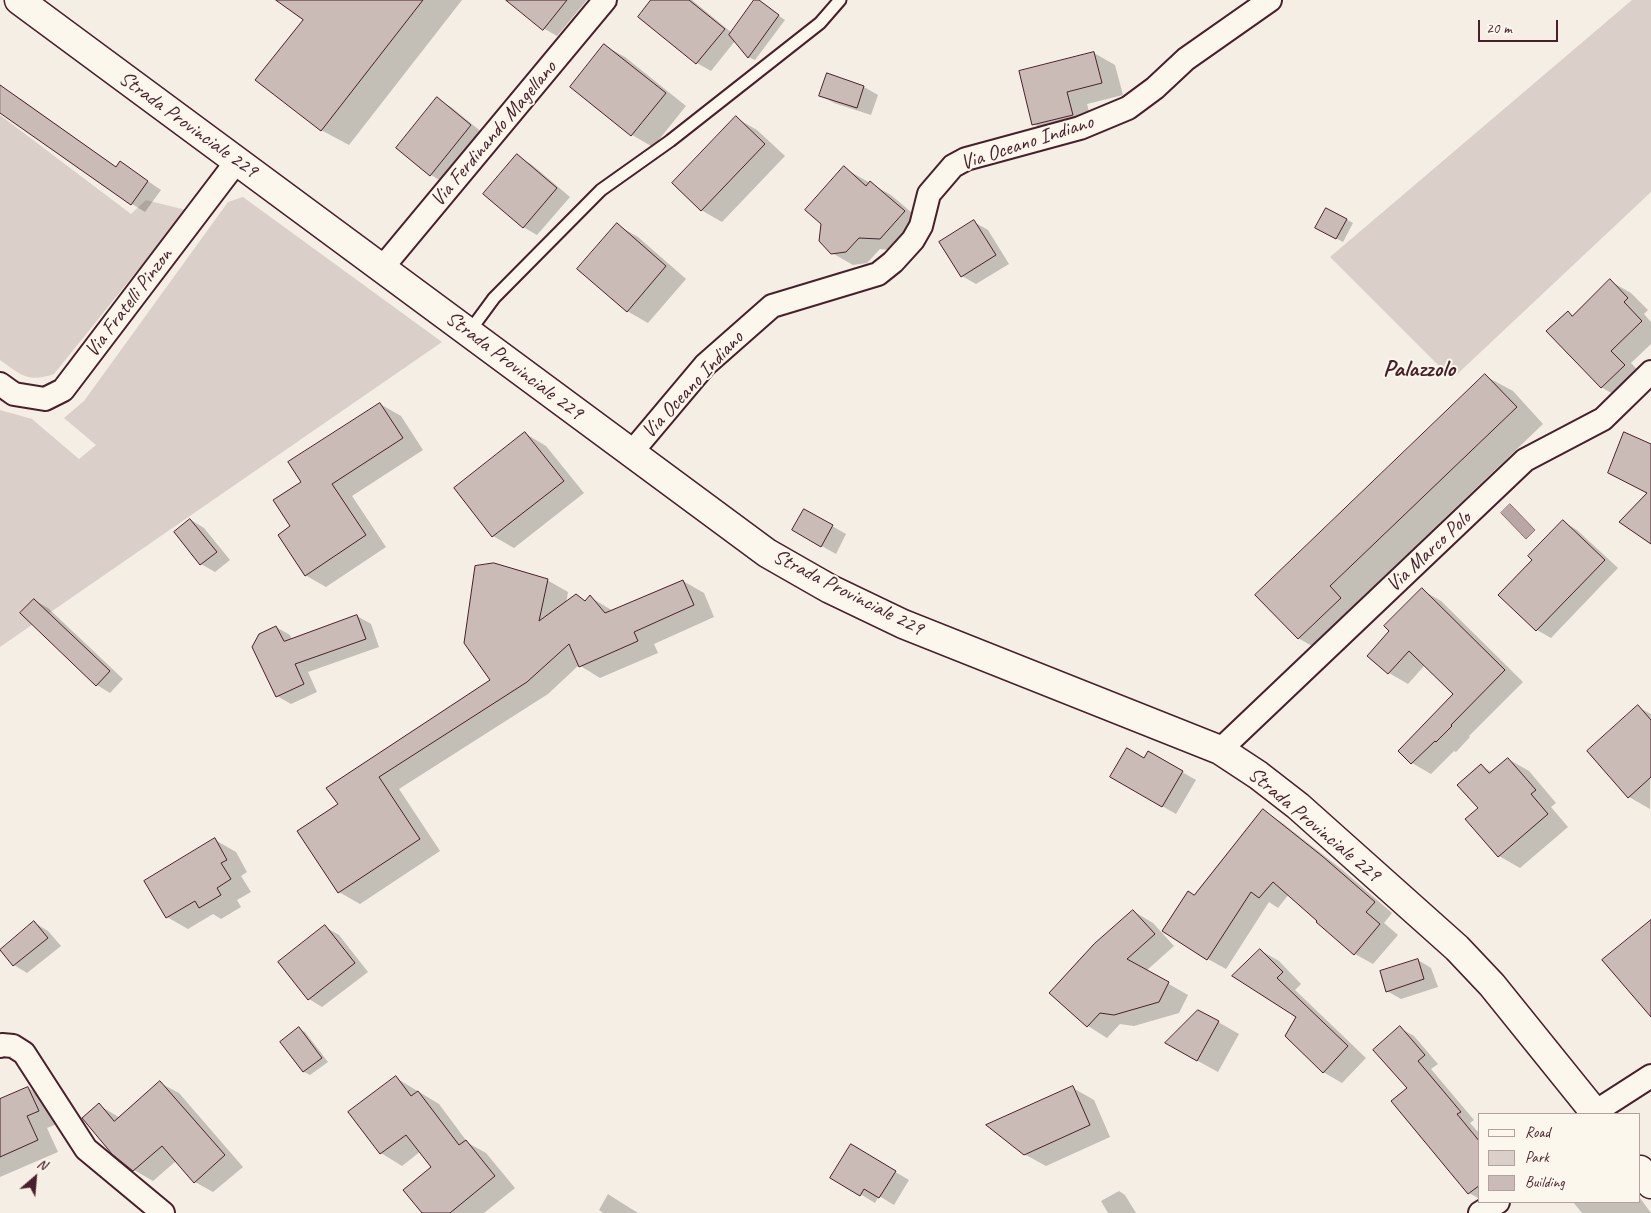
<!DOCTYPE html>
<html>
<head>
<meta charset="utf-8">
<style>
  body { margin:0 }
  #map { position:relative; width:1651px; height:1213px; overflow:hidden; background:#f4eee4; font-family:Caveat,sans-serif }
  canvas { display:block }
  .legend { position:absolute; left:1478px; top:1113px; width:162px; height:90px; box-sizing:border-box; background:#fbf7ec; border:1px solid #b4a19f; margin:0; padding:6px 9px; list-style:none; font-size:15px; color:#4a1f2b }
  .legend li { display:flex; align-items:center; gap:10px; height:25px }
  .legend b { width:25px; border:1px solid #b4a19f }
  .north { position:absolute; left:10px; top:1153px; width:50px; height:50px; -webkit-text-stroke:4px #fbf7ec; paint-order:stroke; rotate:27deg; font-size:14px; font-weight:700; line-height:20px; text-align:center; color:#4a1f2b }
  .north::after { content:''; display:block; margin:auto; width:18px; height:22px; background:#4a1f2b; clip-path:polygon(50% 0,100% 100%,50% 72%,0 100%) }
  .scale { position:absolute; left:1478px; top:20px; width:80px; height:22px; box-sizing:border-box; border:2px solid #4a1f2b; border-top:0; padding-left:6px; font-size:15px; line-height:18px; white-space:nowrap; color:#4a1f2b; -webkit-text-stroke:4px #fbf7ec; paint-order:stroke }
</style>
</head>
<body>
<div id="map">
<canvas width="1651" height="1213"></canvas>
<ul class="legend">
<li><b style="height:6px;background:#fbf7ec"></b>Road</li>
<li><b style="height:14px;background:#dbd0c9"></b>Park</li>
<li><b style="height:14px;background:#cabbb6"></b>Building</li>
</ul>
<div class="north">N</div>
<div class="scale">20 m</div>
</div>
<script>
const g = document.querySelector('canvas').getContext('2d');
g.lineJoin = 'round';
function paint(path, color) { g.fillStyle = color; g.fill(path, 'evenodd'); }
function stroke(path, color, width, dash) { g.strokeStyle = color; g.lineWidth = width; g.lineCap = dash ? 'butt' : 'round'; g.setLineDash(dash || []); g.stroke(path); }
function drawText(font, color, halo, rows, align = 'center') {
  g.font = font + ' Caveat,sans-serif'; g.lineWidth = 4; g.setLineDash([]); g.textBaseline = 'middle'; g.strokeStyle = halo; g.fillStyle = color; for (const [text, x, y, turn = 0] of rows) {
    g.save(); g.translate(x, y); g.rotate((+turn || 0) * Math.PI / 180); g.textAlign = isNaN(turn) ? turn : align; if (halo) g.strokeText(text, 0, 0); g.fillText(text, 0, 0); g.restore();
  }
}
paint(new Path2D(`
  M 1632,0 L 1651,0 L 1651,192 L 1452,379 L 1330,257 Z
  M 0,115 L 131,214 L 146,200 L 186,210 L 54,374 C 28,383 21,375 0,360 Z
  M 243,197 L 442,342 L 0,647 L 0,410 L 32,419 L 79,459 L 96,445 L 64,418 L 84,401 L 228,202 Z`), '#dbd0c9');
const water = new Path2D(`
  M 1510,504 L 1535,530 L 1526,539 L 1501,513 Z`);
paint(water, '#baa7a5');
stroke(water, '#8d7174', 1);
paint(new Path2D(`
  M 278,0 L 462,0 L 349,145 L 321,130 L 304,20 Z
  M 517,0 L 587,0 L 557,36 L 543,28 Z
  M 653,0 L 692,0 L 732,33 L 756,0 L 785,20 L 755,60 L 748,57 L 735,41 L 711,71 L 697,63 L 640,17 Z
  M 605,46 L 625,57 L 686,106 L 653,147 L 632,135 Z
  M 1094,53 L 1115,65 L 1123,95 L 1087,104 L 1093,126 L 1054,136 L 1034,124 Z
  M 827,75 L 864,87 L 878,95 L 871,115 L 834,103 L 820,95 Z
  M 7,91 L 21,99 L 117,168 L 121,163 L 161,190 L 145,212 L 132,204 L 0,111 L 0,102 Z
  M 437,99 L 451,107 L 484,134 L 445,183 L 431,175 Z
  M 736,118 L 757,130 L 785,156 L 722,222 L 701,210 Z
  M 517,156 L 531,164 L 570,197 L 537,235 L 523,227 Z
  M 844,168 L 891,195 L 925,224 L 901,251 L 880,249 L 867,263 L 853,265 L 832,253 Z
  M 1327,209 L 1353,223 L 1343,242 L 1317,228 Z
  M 974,222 L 988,230 L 1009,264 L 976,284 L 962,276 Z
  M 617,225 L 638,237 L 686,279 L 648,323 L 627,311 Z
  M 1610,281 L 1631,293 L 1648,310 L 1644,314 L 1651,322 L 1651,344 L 1631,363 L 1645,378 L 1622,399 L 1601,387 L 1568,313 L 1574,316 Z
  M 1485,376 L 1513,391 L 1543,424 L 1357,602 L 1368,614 L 1326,654 L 1298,638 L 1257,595 Z
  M 380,404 L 401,416 L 423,450 L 352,496 L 386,547 L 326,587 L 305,575 L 292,527 L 303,482 Z
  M 526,434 L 546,446 L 584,493 L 514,548 L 493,536 Z
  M 804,510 L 846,534 L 836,554 L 793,530 Z
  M 191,520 L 204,528 L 230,560 L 215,572 L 201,564 L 176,532 Z
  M 1564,522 L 1577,530 L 1618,568 L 1551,638 L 1537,630 L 1500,595 L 1534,560 Z
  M 547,580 L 568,592 L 566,604 L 576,596 L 586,602 L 590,597 L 613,611 L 683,581 L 704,593 L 714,617 L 654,644 L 658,653 L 600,678 L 579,665 L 548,694 L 399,789 L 440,851 L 360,904 L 339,892 L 340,804 L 491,681 Z
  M 1422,590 L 1441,601 L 1523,682 L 1469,736 L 1470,737 L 1456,752 L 1454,751 L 1431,774 L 1412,763 L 1400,751 L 1454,694 L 1425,665 L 1408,684 L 1389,673 L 1391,631 Z
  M 34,600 L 48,608 L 123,679 L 110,693 L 97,685 Z
  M 357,616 L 371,624 L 379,647 L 308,672 L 317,692 L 291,704 L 277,696 L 276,627 L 290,635 L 292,640 Z
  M 1638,707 L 1651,714 L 1650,809 L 1629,797 Z
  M 1149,753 L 1196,780 L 1176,814 L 1111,777 L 1145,760 Z
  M 1508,759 L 1529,771 L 1556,803 L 1551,807 L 1568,827 L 1520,868 L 1499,856 L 1467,819 L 1480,809 L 1481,766 L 1492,772 Z
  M 1263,811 L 1281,822 L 1340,868 L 1392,913 L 1384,923 L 1398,935 L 1373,964 L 1355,954 L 1289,894 L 1278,908 L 1269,902 L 1226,969 L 1208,959 Z
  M 215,840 L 236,852 L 247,872 L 241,876 L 251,892 L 237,900 L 241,907 L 221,919 L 213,914 L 188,929 L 167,917 Z
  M 1133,911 L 1153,923 L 1174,946 L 1146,971 L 1188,995 L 1179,1013 L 1134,1026 L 1120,1024 L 1107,1038 L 1088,1026 Z
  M 35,923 L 48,931 L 61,946 L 27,973 L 14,965 Z
  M 325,927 L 339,935 L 368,972 L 322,1007 L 309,999 Z
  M 1260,950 L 1279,961 L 1301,984 L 1295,990 L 1366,1058 L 1342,1083 L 1323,1072 L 1298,1017 Z
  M 1418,960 L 1431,968 L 1438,987 L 1401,999 L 1387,991 Z
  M 1199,1011 L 1239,1034 L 1218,1072 L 1187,1055 Z
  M 1400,1028 L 1414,1036 L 1438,1064 L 1431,1069 L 1474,1120 L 1470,1123 L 1480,1134 L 1480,1199 L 1469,1193 L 1408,1089 Z
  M 299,1029 L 305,1032 L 328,1062 L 310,1075 L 304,1072 L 281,1042 Z
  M 396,1078 L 439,1104 L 468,1143 L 486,1153 L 515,1188 L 484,1213 L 424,1213 L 433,1167 L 421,1151 L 402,1166 L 381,1153 L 350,1113 Z
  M 160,1083 L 179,1093 L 243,1167 L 213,1192 L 195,1182 L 176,1161 L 153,1181 L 134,1170 L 113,1153 L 99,1105 L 120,1118 Z
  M 28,1088 L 49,1100 L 59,1123 L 47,1128 L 58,1152 L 0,1177 L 0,1100 Z
  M 1073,1088 L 1094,1100 L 1110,1137 L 1046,1166 L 1024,1154 Z
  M 851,1146 L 909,1180 L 894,1205 L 879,1196 L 875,1203 L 832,1177 Z
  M 1119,1191 L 1125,1195 L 1136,1213 L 1108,1213 L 1101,1201 Z
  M 608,1194 L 614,1198 L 638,1213 L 603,1213 L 599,1210 Z
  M 1640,1198 L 1651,1213 L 1582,1213 L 1573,1202 L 1640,1202 Z`), '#0003');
const building = new Path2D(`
  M 276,0 L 423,0 L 321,131 L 255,80 L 303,20 Z
  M 506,0 L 567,0 L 543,30 Z
  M 651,0 L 689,0 L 725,29 L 696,64 L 638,17 Z
  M 754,0 L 759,0 L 779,15 L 748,58 L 729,35 Z
  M 604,44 L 666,93 L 631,136 L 570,87 Z
  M 1094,52 L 1102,83 L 1067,92 L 1073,115 L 1032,125 L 1019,71 Z
  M 827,73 L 864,86 L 857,108 L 819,96 Z
  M 0,85 L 116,167 L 120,161 L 148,181 L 131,205 L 0,113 Z
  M 437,97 L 471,125 L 430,176 L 396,148 Z
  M 736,116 L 765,144 L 701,211 L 672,183 Z
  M 517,154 L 557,188 L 523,228 L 483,194 Z
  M 844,166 L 866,186 L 870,181 L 905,211 L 880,239 L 859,238 L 846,252 L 831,254 L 819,241 L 821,224 L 805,210 Z
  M 1326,208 L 1347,219 L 1336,239 L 1315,228 Z
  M 974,220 L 996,255 L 961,277 L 939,242 Z
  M 617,223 L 666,266 L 627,312 L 577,269 Z
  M 1610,279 L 1628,298 L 1624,302 L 1642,321 L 1611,351 L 1625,365 L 1601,388 L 1546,331 L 1568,311 L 1572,316 Z
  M 1485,374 L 1517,407 L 1330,586 L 1341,598 L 1298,639 L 1255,595 Z
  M 380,403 L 403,438 L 332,484 L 366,535 L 305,576 L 278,535 L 290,526 L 273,500 L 301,482 L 288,462 Z
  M 525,432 L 564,481 L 492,537 L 454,488 Z
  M 1624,432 L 1651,444 L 1651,544 L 1619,522 L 1647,493 L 1608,473 Z
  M 804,509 L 833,525 L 821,547 L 792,530 Z
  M 190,519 L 217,552 L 200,565 L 174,532 Z
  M 1563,520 L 1605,560 L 1536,631 L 1498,595 L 1532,560 L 1528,556 Z
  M 494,563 L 548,579 L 539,621 L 576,594 L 585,601 L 590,595 L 605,613 L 683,580 L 694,605 L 634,632 L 638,641 L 579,667 L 569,644 L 527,682 L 379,777 L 420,839 L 338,893 L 297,831 L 338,804 L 326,788 L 490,680 L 464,643 L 475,566 Z
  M 1422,588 L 1505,670 L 1451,725 L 1452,726 L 1436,742 L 1435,741 L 1411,764 L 1398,751 L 1453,694 L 1409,651 L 1388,674 L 1367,656 L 1389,631 L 1384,626 Z
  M 34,599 L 110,671 L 96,686 L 20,613 Z
  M 357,615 L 366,639 L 295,664 L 304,684 L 276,697 L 252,647 L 259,634 L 276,626 L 284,641 Z
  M 1638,705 L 1651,720 L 1651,777 L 1628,798 L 1587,751 Z
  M 1127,748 L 1144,758 L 1148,751 L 1183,771 L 1162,807 L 1110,777 Z
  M 1508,758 L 1536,790 L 1531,794 L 1548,814 L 1498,857 L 1465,819 L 1478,808 L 1457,785 L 1481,764 L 1489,773 Z
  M 1263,809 L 1322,856 L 1375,902 L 1366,912 L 1380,924 L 1354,955 L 1316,922 L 1317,921 L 1273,882 L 1259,898 L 1251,892 L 1207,960 L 1162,931 L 1188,891 L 1194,895 Z
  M 215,838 L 227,860 L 221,863 L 231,879 L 217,888 L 221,895 L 199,908 L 195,901 L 166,918 L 144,881 Z
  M 1133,910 L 1155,934 L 1127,959 L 1169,982 L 1159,1002 L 1114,1015 L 1100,1013 L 1087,1027 L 1049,993 L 1094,944 Z
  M 1651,920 L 1651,1017 L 1602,960 Z
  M 34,921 L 48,938 L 13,966 L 0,950 Z
  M 325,925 L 355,963 L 308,1000 L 278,962 Z
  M 1260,949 L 1283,972 L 1277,978 L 1348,1046 L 1323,1073 L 1285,1036 L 1296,1017 L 1232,976 Z
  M 1418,959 L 1424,979 L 1386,992 L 1380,971 Z
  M 1198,1010 L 1219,1021 L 1197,1061 L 1165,1043 Z
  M 1400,1026 L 1425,1055 L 1418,1061 L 1461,1112 L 1457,1114 L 1480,1142 L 1480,1185 L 1468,1194 L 1391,1101 L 1407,1088 L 1373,1050 Z
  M 299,1027 L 322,1058 L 303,1072 L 280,1042 Z
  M 396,1076 L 411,1096 L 418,1091 L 459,1145 L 466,1140 L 495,1176 L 450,1213 L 422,1213 L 403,1190 L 431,1167 L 406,1135 L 380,1154 L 348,1112 Z
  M 160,1081 L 225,1155 L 194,1183 L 162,1146 L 133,1171 L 112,1154 L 82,1118 L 99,1103 L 114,1121 Z
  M 1073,1086 L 1090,1125 L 1024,1155 L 986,1125 Z
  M 28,1087 L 39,1111 L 27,1116 L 38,1140 L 0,1157 L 0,1099 Z
  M 851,1144 L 896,1171 L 879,1198 L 864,1189 L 860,1196 L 830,1178 Z`);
paint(building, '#cabbb6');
stroke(building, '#4a1f2b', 1);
const lane = new Path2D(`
  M 469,332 L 494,298 L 601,190 L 670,141 L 820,23 L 840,0`);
const street = new Path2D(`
  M 382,268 L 605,0
  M 0,384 L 14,394 L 45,399 L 63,390 L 237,161
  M 631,453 L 705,365 L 772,306 L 878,274 L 893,262 L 913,240 L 921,226 L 929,194 L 953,166 L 966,159 L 1080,128 L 1128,108 L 1155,88 L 1186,59 L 1270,0
  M 1220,750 L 1525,460 L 1603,419 L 1651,372
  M 0,1046 L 2,1045 L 13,1046 L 24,1053 L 86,1149 L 163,1213
  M 1595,1112 L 1651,1076
  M 1480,1213 L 1498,1202`);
const secondary = new Path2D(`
  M 19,0 L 767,553 L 830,589 L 903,624 L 1220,750 L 1258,775 L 1298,806 L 1457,948 L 1492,985 L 1596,1114
  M 1640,1170 L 1651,1184`);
stroke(lane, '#4a1f2b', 15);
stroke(street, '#4a1f2b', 26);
stroke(secondary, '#4a1f2b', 31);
stroke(lane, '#fbf7ec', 11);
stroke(street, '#fbf7ec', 22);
stroke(secondary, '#fbf7ec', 28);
drawText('21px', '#4a1f2b', '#fbf7ec', [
  ["Strada Provinciale 229",188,125,36],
  ["Via Ferdinando Magellano",494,134,-50],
  ["Via Oceano Indiano",1027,143,-18],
  ["Via Fratelli Pinzon",129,303,-53],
  ["Strada Provinciale 229",514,366,37],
  ["Via Oceano Indiano",693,385,-47],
  ["Via Marco Polo",1429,552,-43],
  ["Strada Provinciale 229",848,593,27],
  ["Strada Provinciale 229",1314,825,40]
]);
drawText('bold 24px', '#4a1f2b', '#fbf7ec', [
  ["Palazzolo",1419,370]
]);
</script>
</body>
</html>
